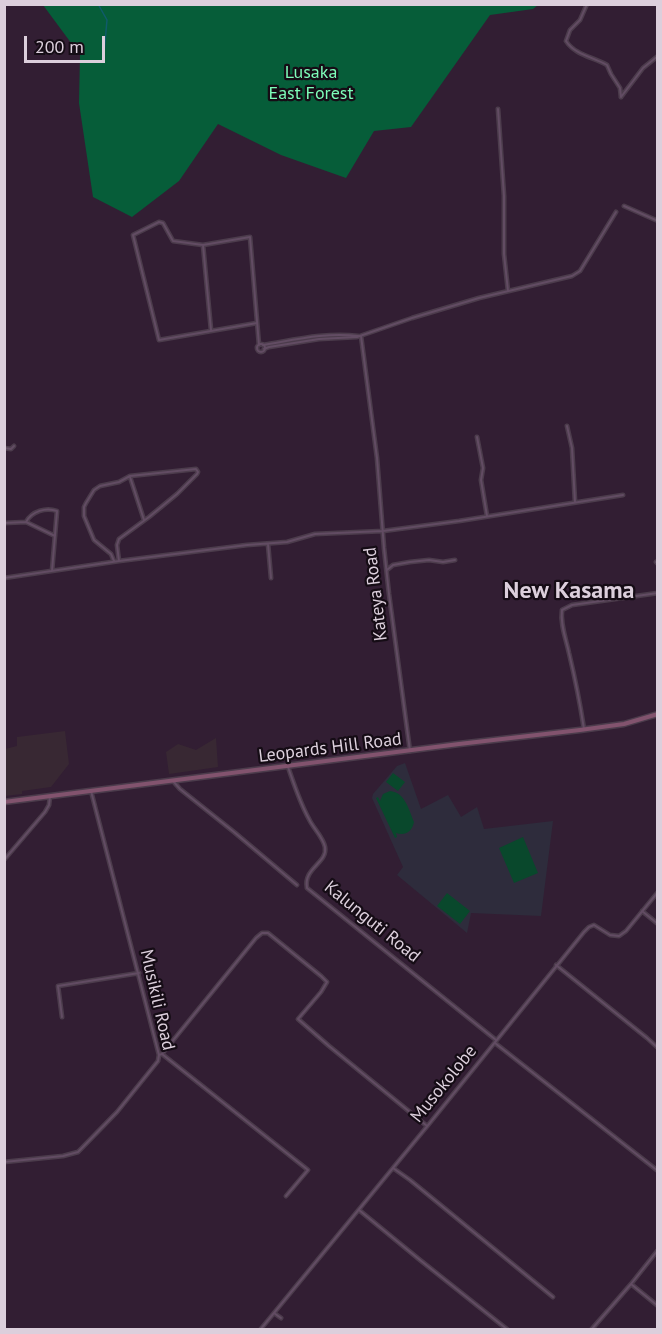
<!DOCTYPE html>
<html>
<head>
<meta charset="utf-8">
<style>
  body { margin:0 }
  #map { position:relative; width:662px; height:1334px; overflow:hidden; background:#321e33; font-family:"PT Sans",sans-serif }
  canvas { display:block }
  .frame { position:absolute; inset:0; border:6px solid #dccfdc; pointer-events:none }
  .scale { position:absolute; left:24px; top:36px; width:81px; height:27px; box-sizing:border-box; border:3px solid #dccfdc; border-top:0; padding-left:8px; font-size:18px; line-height:21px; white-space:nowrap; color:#dccfdc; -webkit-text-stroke:4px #150c15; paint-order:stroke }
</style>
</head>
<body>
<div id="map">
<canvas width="662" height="1334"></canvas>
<div class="frame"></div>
<div class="scale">200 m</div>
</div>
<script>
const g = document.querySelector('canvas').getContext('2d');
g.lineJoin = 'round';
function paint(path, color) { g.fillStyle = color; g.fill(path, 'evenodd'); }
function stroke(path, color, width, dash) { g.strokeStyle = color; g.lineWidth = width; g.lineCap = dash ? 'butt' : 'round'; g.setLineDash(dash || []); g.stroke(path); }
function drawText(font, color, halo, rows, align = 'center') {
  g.font = font + ' "PT Sans",sans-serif'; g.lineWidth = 4.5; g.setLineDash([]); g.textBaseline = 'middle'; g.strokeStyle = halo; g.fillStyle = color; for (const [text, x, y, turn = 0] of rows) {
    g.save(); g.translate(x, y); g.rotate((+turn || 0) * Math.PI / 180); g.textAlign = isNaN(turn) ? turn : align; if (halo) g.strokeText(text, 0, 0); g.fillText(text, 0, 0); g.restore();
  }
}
paint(new Path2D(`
  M 65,731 L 69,764 L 51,787 L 22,791 L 22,794 L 5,796 L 5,749 L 17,746 L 17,737 Z
  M 216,738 L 218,767 L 169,774 L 166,752 L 178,744 L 196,750 Z`), '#382833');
paint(new Path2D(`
  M 405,763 L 421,809 L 448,795 L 461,817 L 477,807 L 484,829 L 553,821 L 541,916 L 471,913 L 467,933 L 397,875 L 403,867 L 372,798 L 373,794 L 397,766 Z`), '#2e2c3c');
paint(new Path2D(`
  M 393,773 L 405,782 L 398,791 L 386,782 Z
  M 390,791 C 405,792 409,810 414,822 C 412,832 405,836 396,833 L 397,837 L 395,838 L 376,798 L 378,797 L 380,801 L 383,794 Z
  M 523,837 L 538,873 L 514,883 L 499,848 Z
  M 447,893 L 470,911 L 460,924 L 437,906 Z`), '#09482c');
paint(new Path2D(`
  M 43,5 L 538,5 L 533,9 L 490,15 L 411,127 L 374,131 L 346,178 L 281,155 L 218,124 L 179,181 L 132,217 L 93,197 L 79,103 L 80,55 Z`), '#065d39');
stroke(new Path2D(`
  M 98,4 L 107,20 L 104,53`), '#105b6b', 1.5);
const minor = new Path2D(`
  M 587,4 L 580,20 L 570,30 L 566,41 C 575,55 593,57 607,65 L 611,74 L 620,88 L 621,97
  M 621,97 L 643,68 L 658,56
  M 498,109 L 504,196 L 504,254 L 508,291
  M 624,206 L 658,221
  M 203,245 L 211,330
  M 257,323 L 159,340 L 133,235 L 159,222 L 163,223 L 173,241 L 203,245 L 250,237 L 259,345
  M 361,336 L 377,458 L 384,548 L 389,594 L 410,751
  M257 348a4 4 0 1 1 8 0a4 4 0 1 1-8 0Z
  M 263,345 C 294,340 326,332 358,336
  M 264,349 L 269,347 L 319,339 L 357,337 L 412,318 L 479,298 L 572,276 L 580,271 L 616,212
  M 567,426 L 572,448 L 575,502
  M 477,437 L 483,468 L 481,480 L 487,516
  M 4,448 L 11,449 L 14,446
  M 130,477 L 144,520
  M 26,522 C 32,511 46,507 57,511 L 52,571
  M 4,523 L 26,522 L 55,536
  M 268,544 L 271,578
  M 114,561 L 111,554 L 94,540 L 84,516 L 84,507 L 86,503 L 94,490 L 100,486 L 119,482 L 130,476 L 196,469 L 198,472 L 197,474 L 177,494 L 149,517 L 119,539 L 117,545 L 119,561
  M 656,562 L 658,564
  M 387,570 L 393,565 L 410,562 L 429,560 L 443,562 L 455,560
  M 4,578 L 119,561 L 247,545 L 287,542 L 315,534 L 383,531 L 459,521 L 623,495
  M 584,729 C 580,703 575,678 569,653 C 566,639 560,624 562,610 L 572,605 L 658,593
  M 288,767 C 294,784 300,803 309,819 C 313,828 323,837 325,847 C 328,863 303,868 307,888 L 496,1040
  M 173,781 L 180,789 L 234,832 L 297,885
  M 4,860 L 45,812 L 49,805 L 50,796
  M 642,911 L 658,924
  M 556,965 L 647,1038 L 658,1048
  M 62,1017 L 58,986 L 139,973
  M 495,1043 L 658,1171
  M 162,1054 L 308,1170 L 286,1196
  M 159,1055 L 162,1054 L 256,938 L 262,933 L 268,933 L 321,976 L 327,982 L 321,992 L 298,1019 L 329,1046 L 427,1126
  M 4,1162 L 63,1156 L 78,1152 L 117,1112 L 158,1061 L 159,1055 L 91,791
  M 393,1168 L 410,1180 L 553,1297
  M 359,1210 L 420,1260 L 508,1330
  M 631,1284 L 658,1306
  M 274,1313 L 281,1318
  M 260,1330 L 429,1124 L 584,932 L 589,927 L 594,925 L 610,935 L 619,936 L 626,931 L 658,892
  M 591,1330 L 631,1284 L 658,1250`);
const secondary = new Path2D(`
  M 4,802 L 459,744 L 580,730 L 624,724 L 658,714`);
stroke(minor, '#4c3c4c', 5);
stroke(secondary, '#4c3c4c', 7);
stroke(minor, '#624c63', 2);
stroke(secondary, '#82536e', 4);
drawText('18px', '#7dfdb9', '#150c15', [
  ["Lusaka",311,73],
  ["East Forest",311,94]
]);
drawText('18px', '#dccfdc', '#150c15', [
  ["Kateya Road",376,594,-97],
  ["Leopards Hill Road",330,748,-7],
  ["Kalunguti Road",372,922,39],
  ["Musikili Road",157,1000,77],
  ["Musokolobe",444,1084,-51]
]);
drawText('bold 24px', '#dccfdc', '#150c15', [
  ["New Kasama",569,591]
]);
</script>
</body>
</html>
